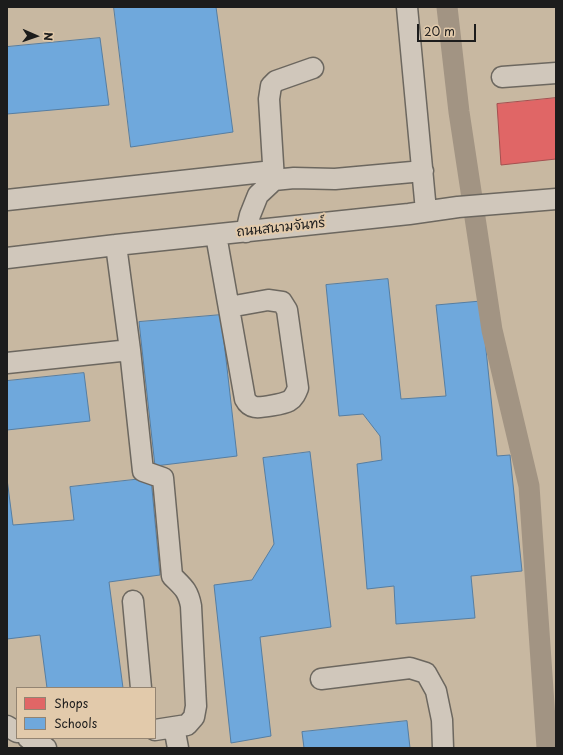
<!DOCTYPE html>
<html>
<head>
<meta charset="utf-8">
<style>
  body { margin:0 }
  #map { position:relative; width:563px; height:755px; overflow:hidden; background:#cec2b1; font-family:"Playpen Sans",sans-serif }
  canvas { display:block }
  .frame { position:absolute; inset:0; border:8px solid #1c1c1c; pointer-events:none }
  .legend { position:absolute; left:16px; top:687px; width:140px; height:52px; box-sizing:border-box; background:#e2caab; border:1px solid #938472; margin:0; padding:5px 7px; list-style:none; font-size:12px; color:#1c1c1c }
  .legend li { display:flex; align-items:center; gap:8px; height:20px }
  .legend b { width:20px; border:1px solid #938472 }
  .north { position:absolute; left:16px; top:16px; width:40px; height:40px; -webkit-text-stroke:3px #e2caab; paint-order:stroke; rotate:92deg; font-size:11px; font-weight:700; line-height:16px; text-align:center; color:#1c1c1c }
  .north::after { content:''; display:block; margin:auto; width:14px; height:18px; background:#1c1c1c; clip-path:polygon(50% 0,100% 100%,50% 72%,0 100%) }
  .scale { position:absolute; left:417px; top:24px; width:59px; height:18px; box-sizing:border-box; border:2px solid #1c1c1c; border-top:0; padding-left:5px; font-size:12px; line-height:14px; white-space:nowrap; color:#1c1c1c; -webkit-text-stroke:3px #e2caab; paint-order:stroke }
</style>
</head>
<body>
<div id="map">
<canvas width="563" height="755"></canvas>
<div class="frame"></div>
<ul class="legend">
<li><b style="height:11px;background:#e06666"></b>Shops</li>
<li><b style="height:11px;background:#6fa8dc"></b>Schools</li>
</ul>
<div class="north">N</div>
<div class="scale">20 m</div>
</div>
<script>
const g = document.querySelector('canvas').getContext('2d');
g.lineJoin = 'round';
function paint(path, color) { g.fillStyle = color; g.fill(path, 'evenodd'); }
function stroke(path, color, width, dash) { g.strokeStyle = color; g.lineWidth = width; g.lineCap = dash ? 'butt' : 'round'; g.setLineDash(dash || []); g.stroke(path); }
function drawText(font, color, halo, rows, align = 'center') {
  g.font = font + ' "Playpen Sans","Playpen Sans Thai",sans-serif'; g.lineWidth = 4; g.setLineDash([]); g.textBaseline = 'middle'; g.strokeStyle = halo; g.fillStyle = color; for (const [text, x, y, turn = 0] of rows) {
    g.save(); g.translate(x, y); g.rotate((+turn || 0) * Math.PI / 180); g.textAlign = isNaN(turn) ? turn : align; if (halo) g.strokeText(text, 0, 0); g.fillText(text, 0, 0); g.restore();
  }
}
paint(new Path2D(`
  M 7,7 L 556,7 L 556,748 L 7,748 ZM 17,688 L 155,688 L 155,738 L 17,738 Z`), '#c8b8a1');
paint(new Path2D(`
  M 7,729 L 39,748 L 7,748 Z`), '#c3b49e');
const shops = new Path2D(`
  M 556,98 L 556,159 L 501,165 L 497,104 Z`);
paint(shops, '#e06666');
stroke(shops, '#a55050', 1);
const schools = new Path2D(`
  M 114,7 L 216,7 L 233,132 L 131,147 Z
  M 100,38 L 109,105 L 7,114 L 7,47 Z
  M 388,279 L 401,399 L 446,396 L 436,305 L 481,301 L 497,456 L 510,455 L 522,571 L 471,576 L 475,618 L 396,624 L 394,586 L 367,589 L 357,464 L 382,460 L 380,436 L 363,414 L 339,416 L 326,285 Z
  M 221,315 L 237,456 L 155,466 L 139,322 Z
  M 84,373 L 90,421 L 7,430 L 7,381 Z
  M 310,452 L 331,627 L 260,637 L 271,736 L 231,743 L 214,585 L 252,580 L 274,544 L 263,458 Z
  M 151,478 L 160,575 L 109,582 L 123,688 L 47,688 L 40,635 L 7,639 L 7,479 L 13,525 L 74,520 L 70,487 Z
  M 407,721 L 410,748 L 304,748 L 302,732 Z`);
paint(schools, '#6fa8dc');
stroke(schools, '#567ea2', 1);
stroke(new Path2D(`
  M 447,7 L 459,112 L 492,330 L 529,486 L 547,748`), '#a29483', 21);
const minor = new Path2D(`
  M 407,7 L 426,211
  M 313,68 L 276,81 L 271,86 L 269,99 L 274,180 L 294,178 L 335,179 L 423,171
  M 502,77 L 556,73
  M 7,200 L 273,171
  M 246,232 L 250,215 L 258,195 L 274,180
  M 216,235 L 245,399 C 247,403 250,406 255,407 C 261,408 283,404 289,401 C 294,398 296,393 298,388 L 287,310 L 282,302 L 268,300 L 229,307
  M 116,245 L 130,350 L 143,471 L 163,478 L 172,576 C 183,587 188,590 191,606 L 196,706 L 194,717 L 187,725 L 174,727 L 178,748
  M 7,258 L 116,245 L 409,214 L 458,207 L 556,199
  M 7,363 L 130,350
  M 133,601 L 141,688
  M 321,679 L 410,668 L 426,673 L 436,691 L 442,720 L 443,748
  M 7,726 L 17,732
  M 155,730 L 174,727
  M 28,738 L 46,748`);
stroke(minor, '#6c675f', 23);
stroke(minor, '#d0c7bb', 20);
drawText('13px', '#1c1c1c', '#e2caab', [
  ["ถนนสนามจันทร์",281,228,-6]
]);
</script>
</body>
</html>
